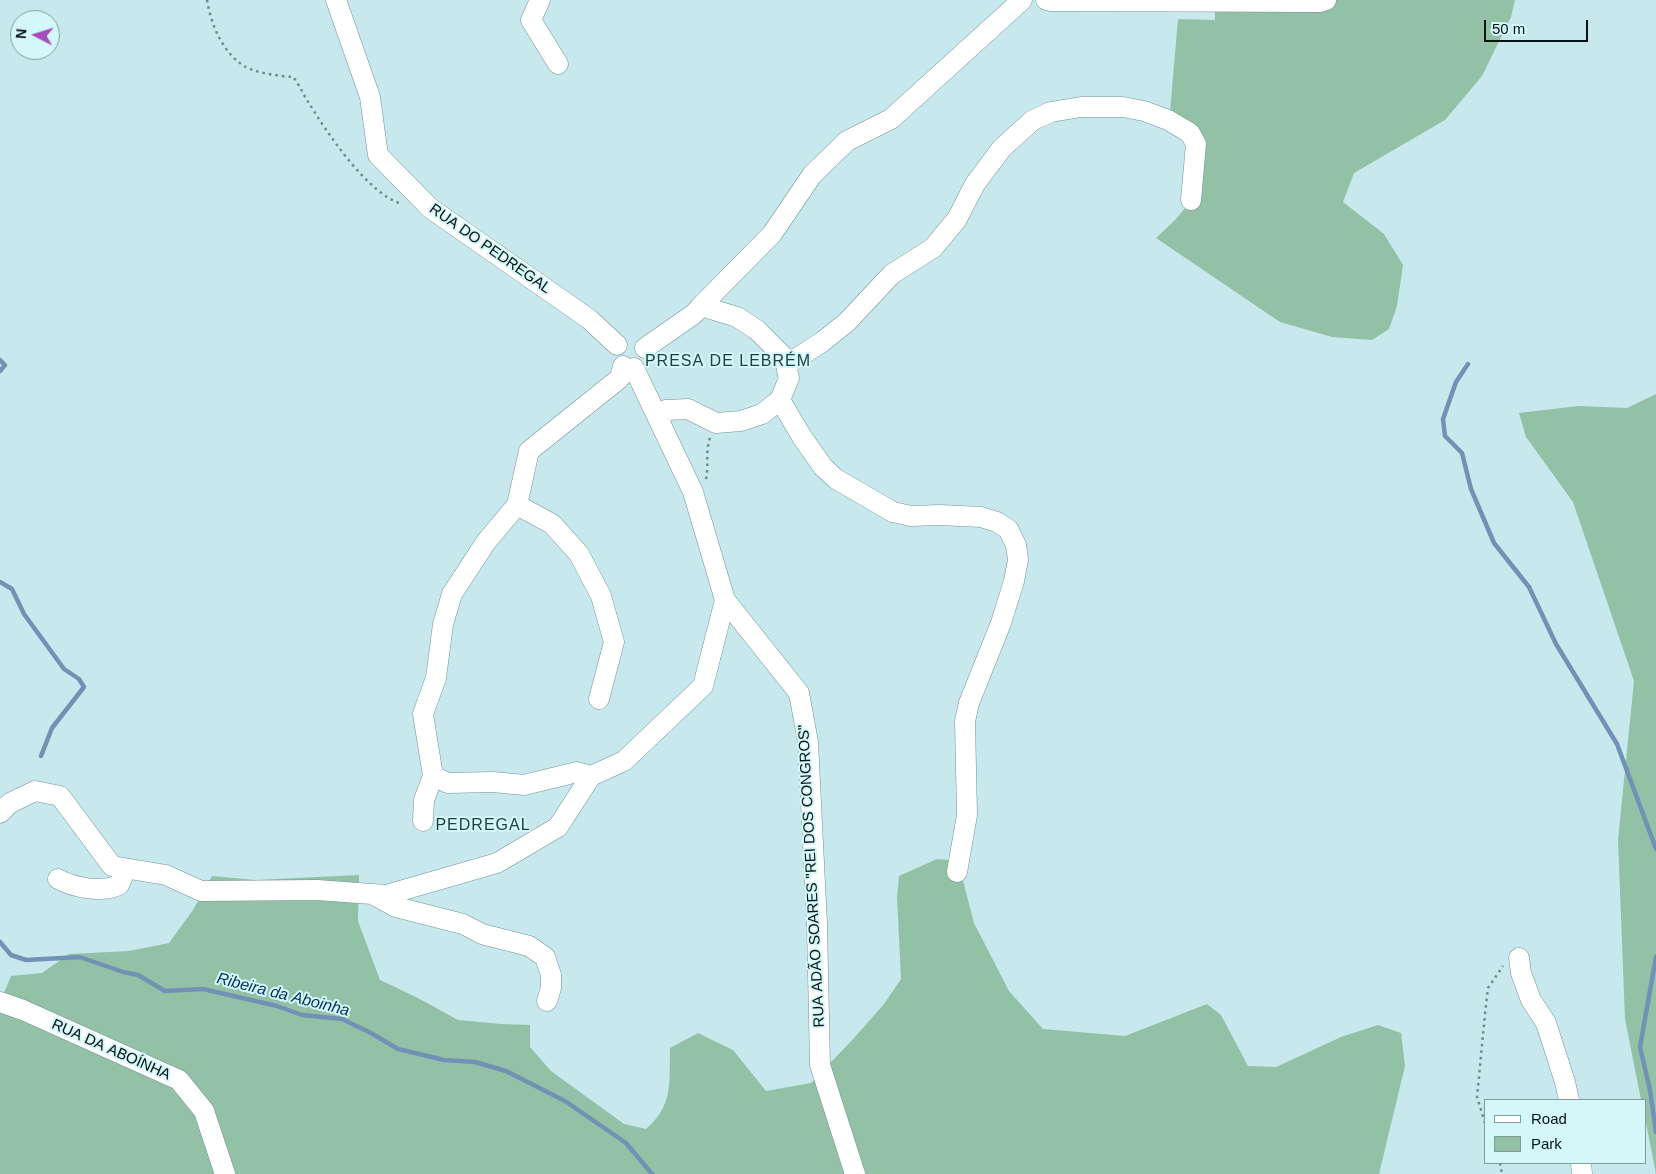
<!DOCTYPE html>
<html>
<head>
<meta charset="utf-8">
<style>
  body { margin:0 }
  #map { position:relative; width:1656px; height:1174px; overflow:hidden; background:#c7e9ed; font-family:Helvetica,sans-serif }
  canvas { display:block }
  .legend { position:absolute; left:1484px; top:1099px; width:162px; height:65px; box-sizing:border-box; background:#d4f7fa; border:1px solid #829b9e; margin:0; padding:6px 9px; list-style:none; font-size:15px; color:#061214 }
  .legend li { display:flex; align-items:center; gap:10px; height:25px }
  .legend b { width:25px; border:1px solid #829b9e }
  .north { position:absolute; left:10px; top:10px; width:50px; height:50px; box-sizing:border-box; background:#d4f7fa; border:1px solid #829b9e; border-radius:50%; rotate:275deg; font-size:14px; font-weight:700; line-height:20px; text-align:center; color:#061214 }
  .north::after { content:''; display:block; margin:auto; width:18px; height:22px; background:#a54db9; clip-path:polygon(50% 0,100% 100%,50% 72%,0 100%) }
  .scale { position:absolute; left:1484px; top:20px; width:104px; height:22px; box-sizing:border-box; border:2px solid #061214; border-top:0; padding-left:6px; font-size:15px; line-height:18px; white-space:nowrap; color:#061214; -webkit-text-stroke:4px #d4f7fa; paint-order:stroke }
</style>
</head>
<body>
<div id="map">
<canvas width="1656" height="1174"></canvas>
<ul class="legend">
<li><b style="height:6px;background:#fff"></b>Road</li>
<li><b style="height:14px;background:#93c1a5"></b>Park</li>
</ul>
<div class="north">N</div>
<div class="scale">50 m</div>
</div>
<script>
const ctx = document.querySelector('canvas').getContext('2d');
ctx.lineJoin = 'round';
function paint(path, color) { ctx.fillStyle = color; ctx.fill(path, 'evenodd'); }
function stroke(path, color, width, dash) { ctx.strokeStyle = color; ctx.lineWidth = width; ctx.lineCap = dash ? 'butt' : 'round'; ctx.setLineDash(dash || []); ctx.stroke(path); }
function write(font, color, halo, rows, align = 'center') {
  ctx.font = font + ' Helvetica,sans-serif'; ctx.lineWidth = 4; ctx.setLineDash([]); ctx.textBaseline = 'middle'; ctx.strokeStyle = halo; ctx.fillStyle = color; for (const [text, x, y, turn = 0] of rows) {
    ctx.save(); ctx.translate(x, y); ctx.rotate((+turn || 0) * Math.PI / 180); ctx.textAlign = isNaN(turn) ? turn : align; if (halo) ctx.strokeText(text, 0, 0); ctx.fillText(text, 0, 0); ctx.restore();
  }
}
const green = new Path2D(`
  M1215,0H1515L1511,17L1482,76L1445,120L1354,173L1343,202L1384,234L1403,265L1397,306L1389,329L1372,340L1332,337L1280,322L1156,238L1175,220L1196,195L1201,137L1169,123L1178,19L1215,20Z
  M1656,394V1174L1645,1118V1100H1641L1625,1019L1618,840L1634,681L1573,502L1526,437L1519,413L1579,406L1627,408Z
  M937,859L958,861L974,923L1009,991L1043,1029L1125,1036L1207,1004L1221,1015L1248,1066L1276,1067L1341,1037L1378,1025L1401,1033L1405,1066L1379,1174H0V1002L11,976L42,973L69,954L129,951L169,943L193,910L212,876L255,880L359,875L358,921L380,980L418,998L458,1020L501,1024L530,1025V1047L551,1071L624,1124L646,1129C674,1105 669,1081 670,1048L698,1033L733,1050L766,1091L811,1083L855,1037L884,1004L901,979L897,897L899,876Z`);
const stream = new Path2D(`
  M0,360L5,365L0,371
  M1468,364L1456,382L1443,419L1445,436L1462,453L1471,489L1494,543L1529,587L1556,644L1617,744L1656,849
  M0,582L12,589L24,614L64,669L79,679L84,687L52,728L41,756
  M0,942L11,955L26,960L80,957L123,972L138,975L165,991L203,989L277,1006L302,1015L342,1019L371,1033L398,1049L444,1060L475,1062L506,1071L565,1101L626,1143L652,1174
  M1656,957L1640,1047L1650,1090L1656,1132`);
const path = new Path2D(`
  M207,0C211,24 222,52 244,66C256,73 279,76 293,77C299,84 302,92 307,100C326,131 367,194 402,204
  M706,479C709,466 705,452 710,438
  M1485,1123L1477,1097L1485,1014L1488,988L1503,966
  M1500,1163L1502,1174`);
const minor = new Path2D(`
  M336,0L370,97L378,155L430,208L589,319L617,345
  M540,0L531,20L558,64
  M1046,0L1051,1L1320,2L1326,0
  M645,348L694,314L701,306L772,234L812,175L847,141L891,119L1022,0
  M786,365L822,342L847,322L892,274L933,248L957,219L975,184L1002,148L1033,120L1051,112L1081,107H1123L1144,111L1168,120L1190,133L1196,144L1191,200
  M780,400L802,437L823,467L836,479L893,512L911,516L940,515L981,517L997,522L1008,529L1016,545L1018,560L1014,581L1001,623L969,703L965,721L967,815L957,872
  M659,420L666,410L688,409L716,423L741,421L762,414L780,400L789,378L784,357L757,330L737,317L701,306
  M517,505L552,524L579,554L601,596L614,642L599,699
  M725,600L799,693L808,742L817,924L820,1065L855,1174
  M591,776L577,772L524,785L493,782L448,783L433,776L423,714L436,678L443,624L452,594L486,542L517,505L529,451L620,378L623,366
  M0,813L10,803L35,791L60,796L112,866L166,875L201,891L317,890L386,895L497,863L558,827L591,776L624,761L703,686L725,600L693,492L634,368
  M423,821L424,800L433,776
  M58,879C75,888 101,893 119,885L126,869
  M372,894L396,907L463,924L482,934L529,946L545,957L551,975V988L547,1001
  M1519,958L1521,973L1531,1000L1546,1023L1565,1082L1569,1100
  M0,1002L23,1010L179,1080L204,1111L225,1174
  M1581,1163L1582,1174`);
const streetNames = [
  ["RUA DO PEDREGAL",490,249,35],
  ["RUA ADÃO SOARES \"REI DOS CONGROS\"",812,876,-93],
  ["RUA DA ABOÍNHA",111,1050,24]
];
const neighbourhoodNames = [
  ["PRESA DE LEBRÉM",728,362],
  ["PEDREGAL",483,826]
];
const waterNames = [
  ["Ribeira da Aboinha",283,995,14]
];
paint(green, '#93c1a5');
stroke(stream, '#7292b5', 4.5);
stroke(minor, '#729296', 21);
stroke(path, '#71898c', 2.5, [2.5, 4]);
stroke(minor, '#fff', 20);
write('15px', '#061214', '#d4f7fa', streetNames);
ctx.letterSpacing = '1px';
write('16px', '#214043', '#d4f7fa', neighbourhoodNames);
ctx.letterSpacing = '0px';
write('italic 16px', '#00325e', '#d4f7fa', waterNames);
</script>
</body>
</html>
